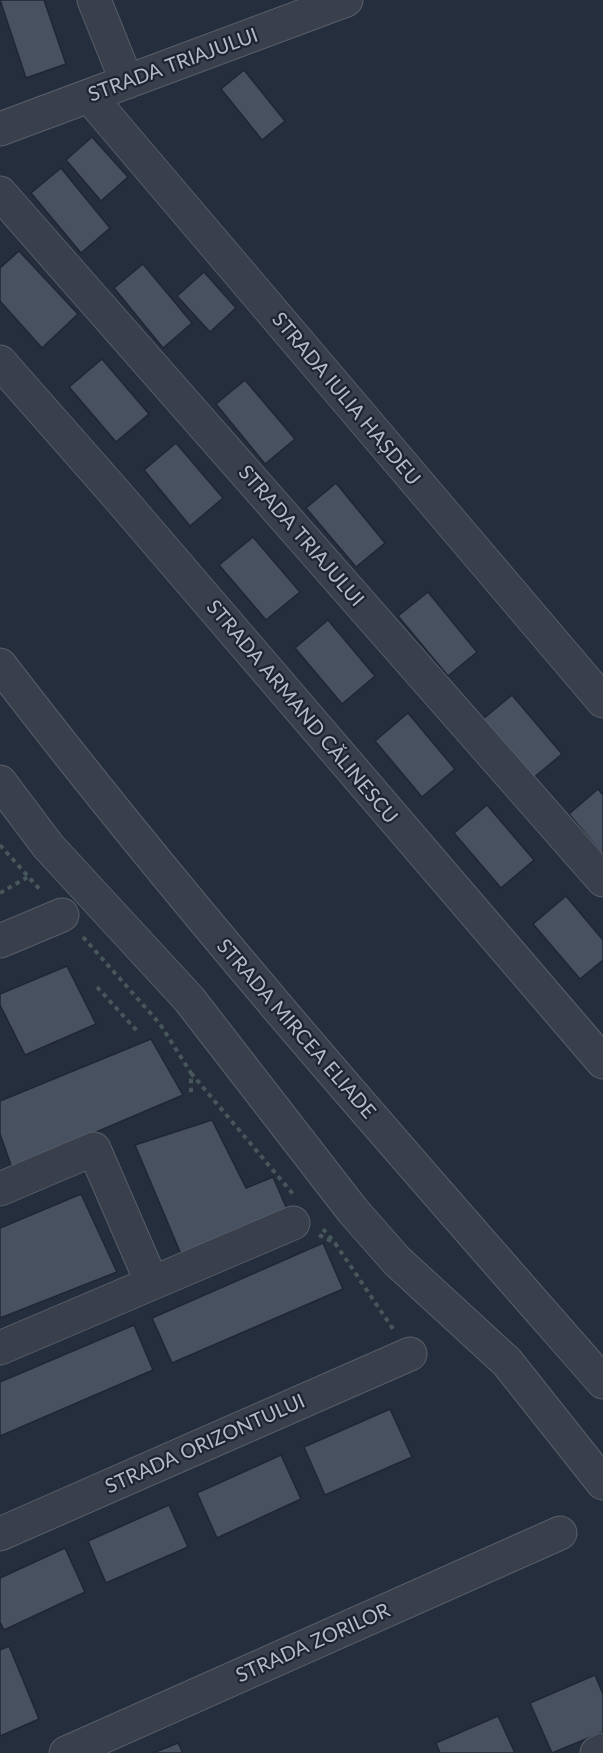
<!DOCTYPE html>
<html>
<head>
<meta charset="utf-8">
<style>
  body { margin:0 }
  canvas { display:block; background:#252e3c }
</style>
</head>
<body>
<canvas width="603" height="1753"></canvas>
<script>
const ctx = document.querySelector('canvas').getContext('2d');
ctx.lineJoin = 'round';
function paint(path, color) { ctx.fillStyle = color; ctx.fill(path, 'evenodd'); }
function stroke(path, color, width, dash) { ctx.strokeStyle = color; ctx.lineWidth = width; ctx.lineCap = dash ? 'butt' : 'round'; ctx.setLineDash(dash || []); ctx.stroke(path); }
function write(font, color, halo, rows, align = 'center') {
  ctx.font = font + ' Lato,sans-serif'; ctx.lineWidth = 4.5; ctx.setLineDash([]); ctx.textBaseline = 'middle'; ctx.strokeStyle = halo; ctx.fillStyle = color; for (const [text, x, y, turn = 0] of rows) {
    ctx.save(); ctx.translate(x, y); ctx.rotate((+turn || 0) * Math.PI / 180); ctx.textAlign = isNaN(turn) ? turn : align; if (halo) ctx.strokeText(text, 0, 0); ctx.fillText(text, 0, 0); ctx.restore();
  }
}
const building = new Path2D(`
  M0,0H44L66,64L26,78Z
  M244,70L285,121L262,140L221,89Z
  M92,137L128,177L101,201L66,160Z
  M61,168L110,228L81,253L31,193Z
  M19,251L78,314L42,348L0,301V268Z
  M143,264L192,323L163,348L114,288Z
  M204,272L236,308L210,332L177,296Z
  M102,359L149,414L116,442L69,387Z
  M245,380L295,439L265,464L216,404Z
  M176,443L223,498L190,526L144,470Z
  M336,483L385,543L356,567L306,508Z
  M253,537L300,592L266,620L219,565Z
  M428,592L477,652L448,676L398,616Z
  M328,620L375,676L342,704L295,648Z
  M512,695L562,754L532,779L483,719Z
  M408,713L455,769L422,797L375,741Z
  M598,789L603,795V855L569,814Z
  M487,805L534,860L501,888L454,833Z
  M566,896L603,940V960L580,979L533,924Z
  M67,966L96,1024L25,1055L0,1005V994Z
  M151,1039L183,1095L12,1168L0,1134V1101Z
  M212,1120L246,1188L273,1177L293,1223L183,1259L135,1145Z
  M81,1194L117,1272L0,1318V1228Z
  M323,1243L343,1289L172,1363L152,1318Z
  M134,1325L153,1370L0,1436V1382Z
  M390,1409L412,1457L325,1495L304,1447Z
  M281,1455L301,1499L217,1538L197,1493Z
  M169,1505L188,1547L106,1583L88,1541Z
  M65,1548L85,1592L4,1630L0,1622V1578Z
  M9,1646L39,1719L0,1736V1650Z
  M595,1675L603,1694V1732L552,1753L530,1703Z
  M498,1716L515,1753H440L436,1743Z
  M178,1743L183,1753H153Z`);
const path = new Path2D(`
  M0,845L42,892
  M0,893L28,877
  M83,937L160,1024L191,1073V1095
  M97,987L139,1033
  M191,1073L293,1194
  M323,1229L335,1243
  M319,1235L335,1243L393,1329`);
const street = new Path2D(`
  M94,0L127,82
  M89,96L603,701
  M0,129L346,0
  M0,193L603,880
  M0,362L117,495L603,1062
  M0,665C190,913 397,1147 603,1382
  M0,782L48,846L189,999L353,1211L397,1261L507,1362L603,1483
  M0,941L62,915
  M0,1189L94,1149L152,1283
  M0,1348L293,1223
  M0,1534L410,1354
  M66,1753L560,1533
  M597,1753L603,1750`);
const streetNames = [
  ["STRADA TRIAJULUI",173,65,-20],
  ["STRADA IULIA HAȘDEU",346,399,50],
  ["STRADA TRIAJULUI",301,536,49],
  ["STRADA ARMAND CĂLINESCU",302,712,50],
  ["STRADA MIRCEA ELIADE",296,1029,49],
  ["STRADA ORIZONTULUI",205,1444,-24],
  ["STRADA ZORILOR",313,1643,-24]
];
paint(building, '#475160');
stroke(building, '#202733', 1.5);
stroke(street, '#575e6a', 35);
stroke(path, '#45575a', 4, [4.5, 4.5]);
stroke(street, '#39404c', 33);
write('20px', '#b5bcc7', '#1e2531', streetNames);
</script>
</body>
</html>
